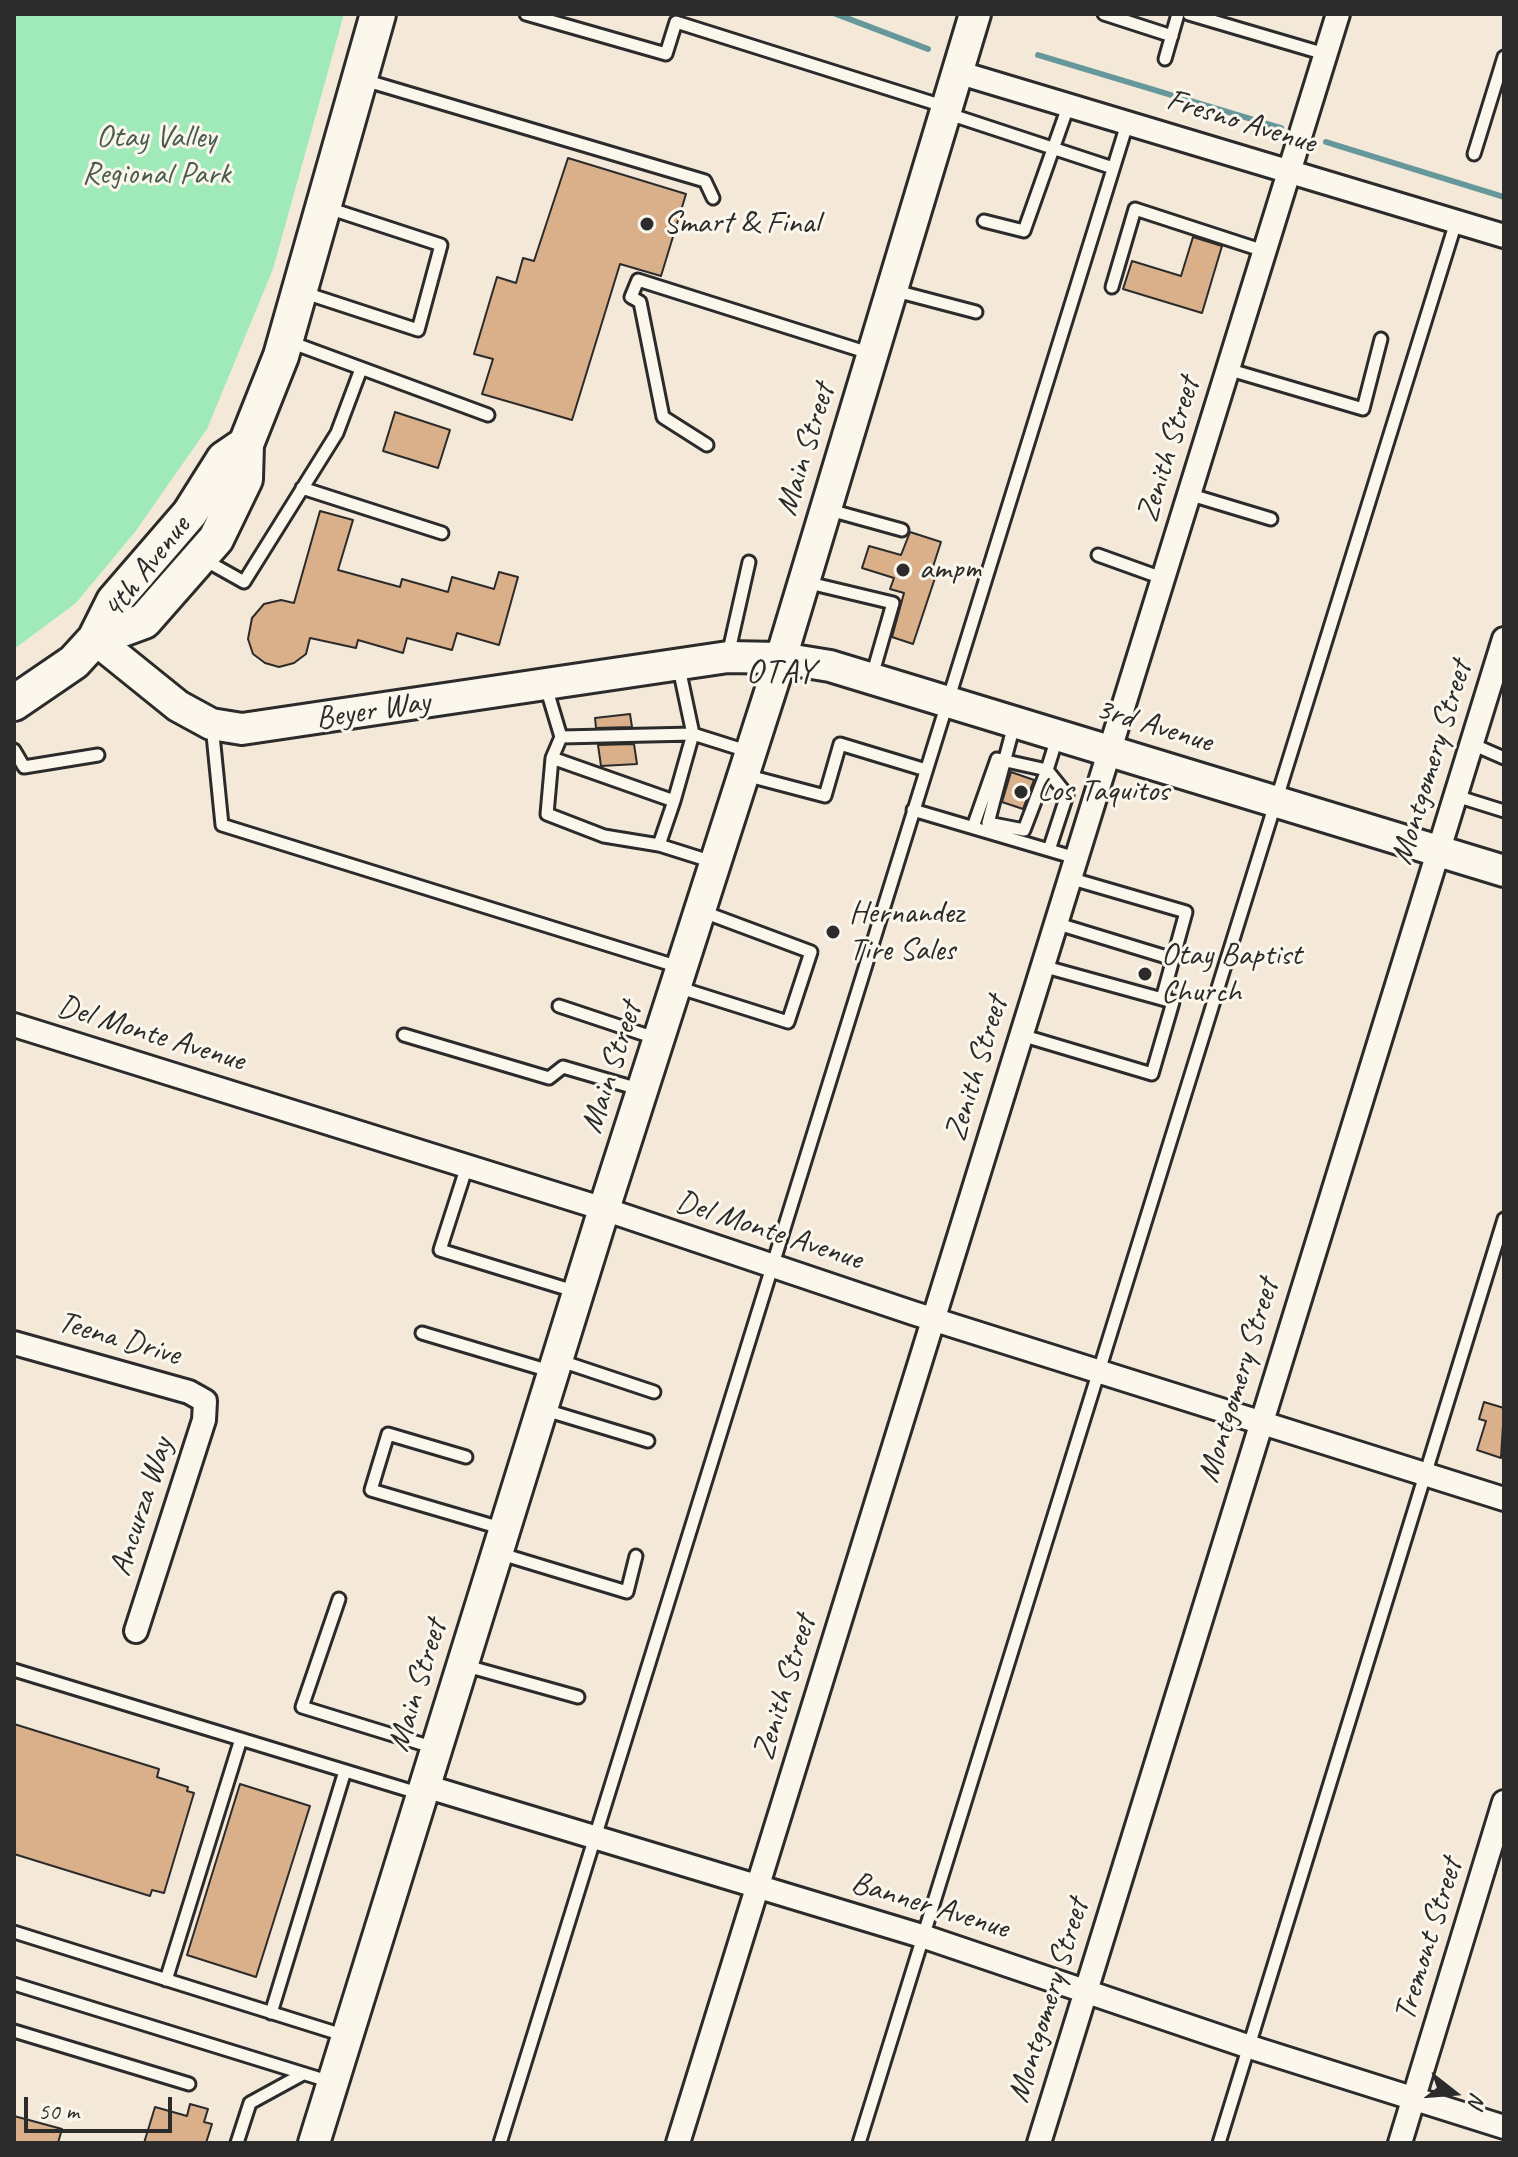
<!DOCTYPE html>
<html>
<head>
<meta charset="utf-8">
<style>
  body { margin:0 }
  #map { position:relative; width:1518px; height:2157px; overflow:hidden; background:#f4e9d9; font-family:Caveat,sans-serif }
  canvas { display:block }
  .frame { position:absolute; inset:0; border:16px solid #2b2b2b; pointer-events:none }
  .north { position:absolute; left:1414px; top:2053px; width:80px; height:80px; -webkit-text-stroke:6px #fbf7ec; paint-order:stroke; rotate:107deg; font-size:22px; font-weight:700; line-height:32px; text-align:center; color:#2b2b2b }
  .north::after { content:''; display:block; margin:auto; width:28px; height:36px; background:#2b2b2b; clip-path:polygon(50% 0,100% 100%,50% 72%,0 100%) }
  .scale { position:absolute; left:24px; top:2097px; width:148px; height:36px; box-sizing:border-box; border:4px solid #2b2b2b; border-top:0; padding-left:10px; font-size:24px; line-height:28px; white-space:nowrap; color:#2b2b2b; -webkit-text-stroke:6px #fbf7ec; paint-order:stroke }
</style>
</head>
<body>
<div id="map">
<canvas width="1518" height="2157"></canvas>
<div class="frame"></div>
<div class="north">N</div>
<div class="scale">50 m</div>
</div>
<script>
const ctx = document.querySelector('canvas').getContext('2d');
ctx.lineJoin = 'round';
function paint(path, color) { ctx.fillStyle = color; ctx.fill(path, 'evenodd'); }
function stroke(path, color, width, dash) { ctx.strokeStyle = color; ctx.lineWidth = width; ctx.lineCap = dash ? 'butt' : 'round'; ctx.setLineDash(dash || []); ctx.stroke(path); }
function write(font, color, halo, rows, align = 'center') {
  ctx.font = font + ' Caveat,sans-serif'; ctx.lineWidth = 6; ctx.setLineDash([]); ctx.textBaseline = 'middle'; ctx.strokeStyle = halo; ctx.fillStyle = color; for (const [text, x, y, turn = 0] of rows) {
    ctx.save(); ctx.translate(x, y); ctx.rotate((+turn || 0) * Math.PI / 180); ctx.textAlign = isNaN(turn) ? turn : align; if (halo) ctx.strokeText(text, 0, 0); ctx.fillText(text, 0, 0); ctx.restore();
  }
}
const green = new Path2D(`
  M14,14H344L273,269L207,429L135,532L76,603L14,649Z`);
const stream = new Path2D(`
  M836,14L928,49
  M1038,55L1281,128
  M1326,142L1504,197`);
const building = new Path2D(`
  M568,158L686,194L661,276L620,264L572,420L482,394L493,359L474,354L497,277L516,283L523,258L534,261Z
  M1193,237L1222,246L1202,313L1123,289L1132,261L1181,276Z
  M395,412L450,430L438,468L383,451Z
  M320,511L353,520L338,570L400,587L402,579L448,592L452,577L494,589L499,572L518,577L499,645L457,633L452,650L407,638L403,653L358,640L356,648L310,638L306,654L294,663L279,667L265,663L253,654L248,639L252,618L264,604L281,600L294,603Z
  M910,532L941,542L930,576L935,578L913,644L892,637L904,593L890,589L894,578L862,568L869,546L901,555Z
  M630,714L632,727L596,728L595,718Z
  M634,744L637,764L601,766L598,745Z
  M1011,772L1034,780L1023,809L1002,802Z
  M1484,1402L1504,1408L1501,1458L1477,1450L1486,1421L1479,1419Z
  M14,1724L159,1769L157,1777L188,1787L187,1791L194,1793L164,1893L152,1890L150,1896L14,1854Z
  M240,1784L310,1806L256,1977L187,1955Z
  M190,2104L208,2109L204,2122L212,2124L206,2143H144L155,2107L187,2116Z
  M14,2116L62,2129L58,2143H14Z`);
const lane = new Path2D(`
  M526,14L666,54L676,22L946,107
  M1104,14L1172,36
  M1189,14L1325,54
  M1165,59L1178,14
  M364,80L705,181L713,198
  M946,113L1113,168
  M1474,154L1504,57
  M984,221L1024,231L1069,104
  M1112,287L1135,209L1264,251
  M892,290L976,312
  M302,292L418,330L441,245L325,207
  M290,342L488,415
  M1227,369L1363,409L1381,339
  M707,445L663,417L640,302L631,297L638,280L872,354
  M302,488L442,533
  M1188,494L1271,519
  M826,509L902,530
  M1098,555L1162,578
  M203,559L244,582L337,433L361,369
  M805,582L893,603L872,676
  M728,655L749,562
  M546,687L561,737L552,758L674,801L659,845L713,862
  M212,725L222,825L679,967
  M561,737L693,734L750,752
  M1472,744L1504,758
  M14,750L24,767L98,755
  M552,758L547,814L604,836L659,845
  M745,775L825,796L840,744L926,770
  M1456,796L1504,811
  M674,801L693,734L679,668
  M913,810L1076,858
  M973,827L997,759L1047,770L1024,830L988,823L1014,725
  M1049,850L1067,795L1047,770L1057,738
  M1055,923L1173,959L1186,912L1069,878
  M677,987L788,1022L811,952L701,911
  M1162,999L1173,959
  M559,1006L658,1039
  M404,1035L549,1078L563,1067L642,1090
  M1021,1035L1152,1074L1173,1002L1042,966
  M467,1166L440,1250L577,1292
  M422,1333L553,1372
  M558,1360L654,1392
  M542,1409L648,1441
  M466,1457L388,1434L371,1490L504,1529
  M498,1553L627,1592L636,1556
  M339,1599L302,1707L435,1748
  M463,1665L578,1697
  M14,1670L421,1794
  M14,1932L346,2036
  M166,1980L241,1739
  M14,1984L331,2082
  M271,2013L345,1771
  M14,2031L189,2084
  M237,2143L250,2103L303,2074
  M500,2143L1128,121
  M859,2143L1456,222
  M1219,2143L1504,1219`);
const street = new Path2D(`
  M957,72L1504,236
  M14,1025L604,1209L913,1313L1504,1499
  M14,1343L189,1392L205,1401L204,1420L136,1631
  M425,1786L925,1937L1250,2047L1504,2127
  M678,2143L1338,14
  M1039,2143L1504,639
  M1400,2143L1504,1802`);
const secondary = new Path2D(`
  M95,639L178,706L211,724L242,729L728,657L781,658L830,666L1504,871
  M314,2143L604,1209L781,658L975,14`);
const primary = new Path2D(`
  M95,639L144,621L216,539L245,479L246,444L281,356L378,14
  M14,703L74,662L95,639L114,601L190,513L224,459L246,444`);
const markers = [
  [647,224,8,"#2b2b2b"],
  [903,570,8,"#2b2b2b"],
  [1021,792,8,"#2b2b2b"],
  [833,932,8,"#2b2b2b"],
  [1145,974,8,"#2b2b2b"]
];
const streetNames = [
  ["Fresno Avenue",1241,122,17],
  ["Main Street",806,450,-73],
  ["Zenith Street",1169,450,-73],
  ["4th Avenue",147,568,-52],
  ["Beyer Way",373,711,-9],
  ["3rd Avenue",1154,726,17],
  ["Montgomery Street",1432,763,-73],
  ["Del Monte Avenue",151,1034,17],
  ["Main Street",612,1068,-72],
  ["Zenith Street",977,1069,-73],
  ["Del Monte Avenue",769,1231,18],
  ["Teena Drive",119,1339,16],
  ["Montgomery Street",1239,1381,-73],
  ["Ancurza Way",142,1507,-72],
  ["Main Street",418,1686,-73],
  ["Zenith Street",785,1688,-73],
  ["Banner Avenue",930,1906,17],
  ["Tremont Street",1429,1940,-73],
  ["Montgomery Street",1049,2001,-73]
];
const parkNames = [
  ["Otay Valley",156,138],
  ["Regional Park",156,175]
];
const poiNames = [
  ["Smart & Final",663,224],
  ["ampm",919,570],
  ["Los Taquitos",1037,792],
  ["Hernandez",849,914],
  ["Tire Sales",849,951],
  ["Otay Baptist",1161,956],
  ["Church",1161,993]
];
const neighbourhoodNames = [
  ["OTAY",781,673]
];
paint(green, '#a0eab9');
stroke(stream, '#66989b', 6);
paint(building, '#dab08b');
stroke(building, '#2b2b2b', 2);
stroke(lane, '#2b2b2b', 17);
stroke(street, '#2b2b2b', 28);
stroke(secondary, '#2b2b2b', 36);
stroke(primary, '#2b2b2b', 40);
stroke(lane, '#fbf7ec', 11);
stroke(street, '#fbf7ec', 22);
stroke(secondary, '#fbf7ec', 30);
stroke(primary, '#fbf7ec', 34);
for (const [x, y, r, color] of markers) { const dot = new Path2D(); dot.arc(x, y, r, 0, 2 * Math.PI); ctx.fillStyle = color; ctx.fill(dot); stroke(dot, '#fbf7ec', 3); }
write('32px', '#2b2b2b', '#fbf7ec', streetNames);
write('32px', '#485b4e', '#fbf7ec', parkNames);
write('32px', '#2b2b2b', '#fbf7ec', poiNames, 'left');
ctx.letterSpacing = '2px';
write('34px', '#2b2b2b', '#fbf7ec', neighbourhoodNames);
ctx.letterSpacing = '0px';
</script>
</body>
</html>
